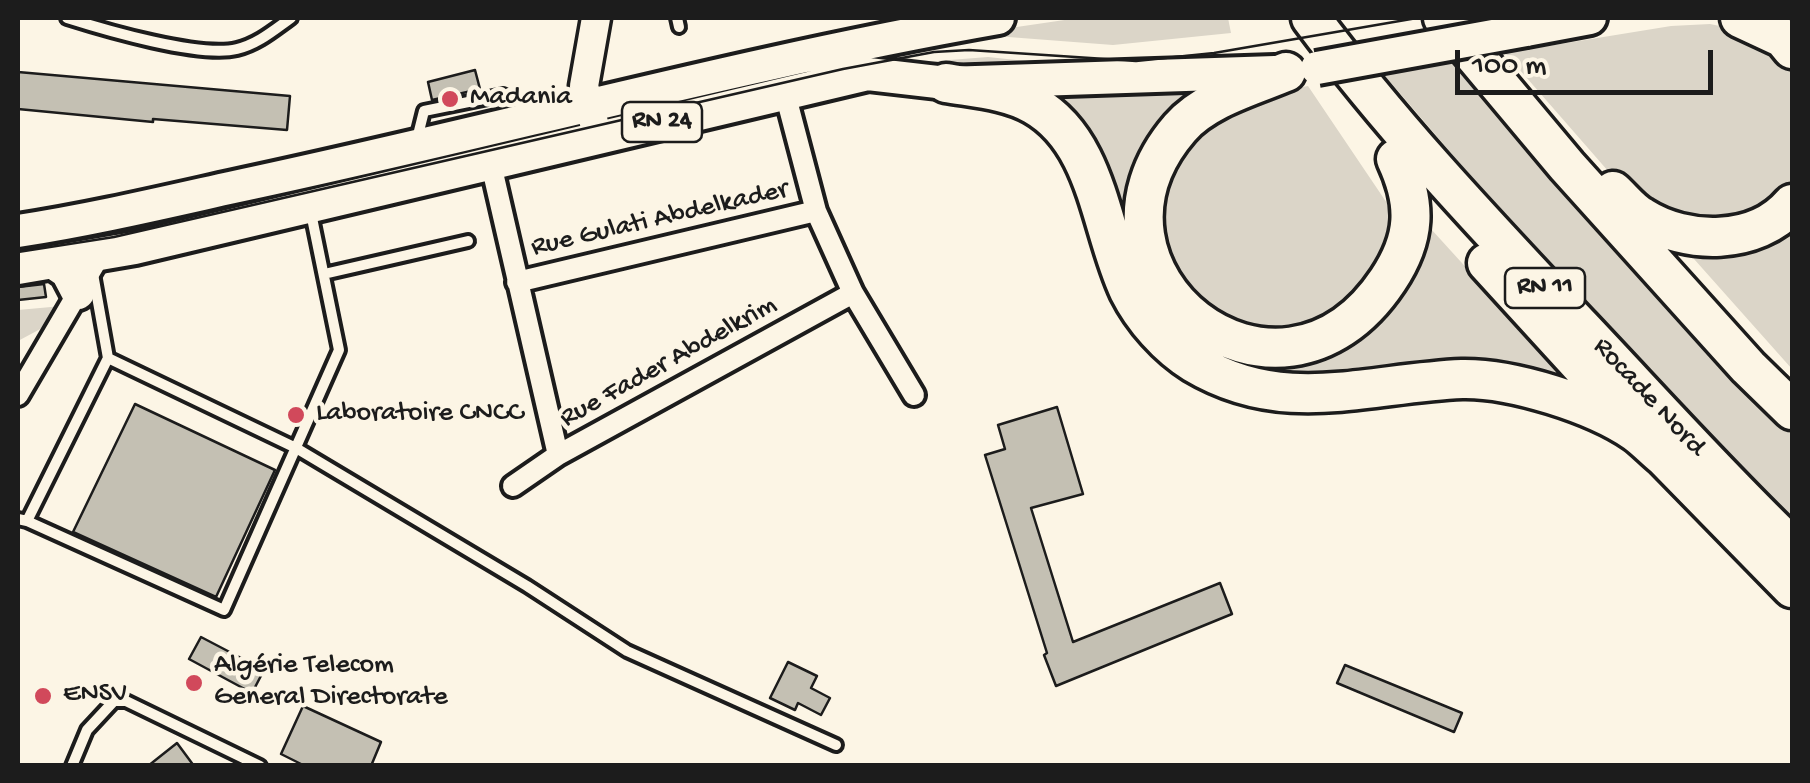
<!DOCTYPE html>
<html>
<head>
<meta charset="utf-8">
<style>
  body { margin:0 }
  #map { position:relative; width:1810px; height:783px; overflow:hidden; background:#fcf5e5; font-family:"Gochi Hand",sans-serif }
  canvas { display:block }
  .frame { position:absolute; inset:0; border:20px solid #1c1c1c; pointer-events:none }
  .scale { position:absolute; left:1455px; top:50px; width:258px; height:45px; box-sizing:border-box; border:5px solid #1c1c1c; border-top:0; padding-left:12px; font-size:30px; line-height:35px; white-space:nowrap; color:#1c1c1c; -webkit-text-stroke:8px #fcf5e5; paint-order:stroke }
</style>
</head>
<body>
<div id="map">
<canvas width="1810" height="783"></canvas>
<div class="frame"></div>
<div class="scale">100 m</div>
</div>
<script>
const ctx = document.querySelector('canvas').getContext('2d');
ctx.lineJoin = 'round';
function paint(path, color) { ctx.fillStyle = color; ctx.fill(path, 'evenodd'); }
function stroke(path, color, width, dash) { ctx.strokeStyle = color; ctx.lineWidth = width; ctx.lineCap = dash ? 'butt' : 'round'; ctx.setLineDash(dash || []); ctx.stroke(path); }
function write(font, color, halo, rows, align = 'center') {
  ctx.font = font + ' "Gochi Hand",sans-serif'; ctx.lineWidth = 9; ctx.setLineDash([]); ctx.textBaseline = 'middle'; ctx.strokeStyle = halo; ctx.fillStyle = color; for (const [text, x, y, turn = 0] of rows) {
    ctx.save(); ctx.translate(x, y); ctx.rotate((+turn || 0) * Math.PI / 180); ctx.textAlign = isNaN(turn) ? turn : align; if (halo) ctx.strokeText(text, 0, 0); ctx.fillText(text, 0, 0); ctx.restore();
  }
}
const green = new Path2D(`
  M1078,18H1228L1231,33L1113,45L969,34Z
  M1710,24L1749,32L1792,64V189L1779,203L1708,226L1636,203L1505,53L1671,26Z
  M1457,56L1792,425V518L1712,442L1583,307L1380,70Z
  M988,57L1054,64L879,70L924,62Z
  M1236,84L1164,135L1160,299L1295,359L1421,218L1583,396L1300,386L1181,344L1099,176L1015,87Z
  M1308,86L1397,218L1387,264L1308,333L1210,323L1150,228L1181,144L1256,95Z
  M1792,221V369L1686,250Z
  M62,306L44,327L18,341V310Z`);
const building = new Path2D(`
  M475,70L480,89L432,100L428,82Z
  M18,72L290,96L287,130L153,119V122L18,109Z
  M44,284L46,297L18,300V287Z
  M135,404L275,470L216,597L73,532Z
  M1057,407L1083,494L1031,508L1073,642L1220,583L1232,614L1056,686L1044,655L1047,653L985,455L1005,449L998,425Z
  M201,637L264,670L252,693L189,659Z
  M788,662L817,676L811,688L830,698L821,715L798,703L795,710L770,698Z
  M1345,665L1462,713L1454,732L1337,683Z
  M303,706L381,742L371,766H305L281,754Z
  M177,743L194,766H148Z`);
const lane = new Path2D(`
  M67,18C105,30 200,58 237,49C258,44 274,30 291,18
  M677,18L679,27
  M417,139L424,111L503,95L533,110
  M93,274L108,358
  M324,274L468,241
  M18,519L27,521L108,358L296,448L527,586L627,651L836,745
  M27,521L224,610L339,350L311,213
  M72,766L87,730L114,701H126L260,766`);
const street = new Path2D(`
  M785,93L816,211L853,293L914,395
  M491,164L558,455
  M517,282L816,211
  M18,395L100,255
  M513,486L558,455L853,293`);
const secondary = new Path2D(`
  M594,123L584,86L596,18`);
const primary = new Path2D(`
  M1526,30L1590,18
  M18,231C90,220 162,203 234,187C489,133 741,63 998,18
  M54,263L67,272L78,293
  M18,268L135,248L868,74L946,83L1275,72`);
const highway = new Path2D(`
  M1311,18C1392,127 1488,228 1581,327C1651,401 1719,477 1792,547
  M1443,18L1567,166L1748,367L1792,410
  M1740,18L1783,38L1792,49
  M1286,72C1252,86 1205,99 1180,128C1057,270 1277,447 1388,280C1416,238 1417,204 1396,159
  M946,83C975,88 1008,90 1034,105C1099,142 1100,230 1129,291C1143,319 1168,347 1194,363C1284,417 1367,383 1462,379C1512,378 1594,404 1635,432C1645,439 1654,449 1664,457
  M1613,191C1622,199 1631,211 1642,217C1686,245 1756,246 1792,204
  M1487,263L1664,457L1792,588`);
const tram = new Path2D(`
  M18,252L114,237L843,69L934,52L969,50L1136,61L1214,53L1417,18`);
const primaryBridge = new Path2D(`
  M1317,68L1526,30`);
const markers = [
  [450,99,10,"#d1495b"],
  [296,415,10,"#d1495b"],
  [194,683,10,"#d1495b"],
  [43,696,10,"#d1495b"]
];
const shields = [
  [662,122,80],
  [1545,288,80]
];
const shieldNames = [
  ["RN 24",662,122],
  ["RN 11",1545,288]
];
const poiNames = [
  ["Madania",470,99],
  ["Laboratoire CNCC",316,415],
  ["Algérie Telecom",214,667],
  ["General Directorate",214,699],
  ["ENSV",63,696]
];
const streetNames = [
  ["Rue Gulati Abdelkader",660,220,-13],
  ["Rue Fader Abdelkrim",669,363,-29],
  ["Rocade Nord",1648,398,47]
];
paint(green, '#dbd5c8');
paint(building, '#c4c0b3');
stroke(building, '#1c1c1c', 2.5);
stroke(lane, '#1c1c1c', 18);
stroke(street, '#1c1c1c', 28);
stroke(secondary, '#1c1c1c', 35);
stroke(primary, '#1c1c1c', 40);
stroke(highway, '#1c1c1c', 45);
stroke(lane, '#fcf5e5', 10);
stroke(street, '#fcf5e5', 20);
stroke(secondary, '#fcf5e5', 28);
stroke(primary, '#fcf5e5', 32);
stroke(highway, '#fcf5e5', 38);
stroke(tram, '#1c1c1c', 2.5);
stroke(primaryBridge, '#1c1c1c', 40, []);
stroke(primaryBridge, '#fcf5e5', 32);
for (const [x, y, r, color] of markers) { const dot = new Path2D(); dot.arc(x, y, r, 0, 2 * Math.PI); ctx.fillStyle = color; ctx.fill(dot); stroke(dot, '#fcf5e5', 4); }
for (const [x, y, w] of shields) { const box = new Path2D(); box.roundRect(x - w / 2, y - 20, w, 40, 8); ctx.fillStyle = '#fcf5e5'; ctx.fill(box); stroke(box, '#1c1c1c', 2.5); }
write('bold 25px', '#1c1c1c', null, shieldNames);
write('28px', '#1c1c1c', '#fcf5e5', poiNames, 'left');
write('28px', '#1c1c1c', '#fcf5e5', streetNames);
</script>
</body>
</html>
